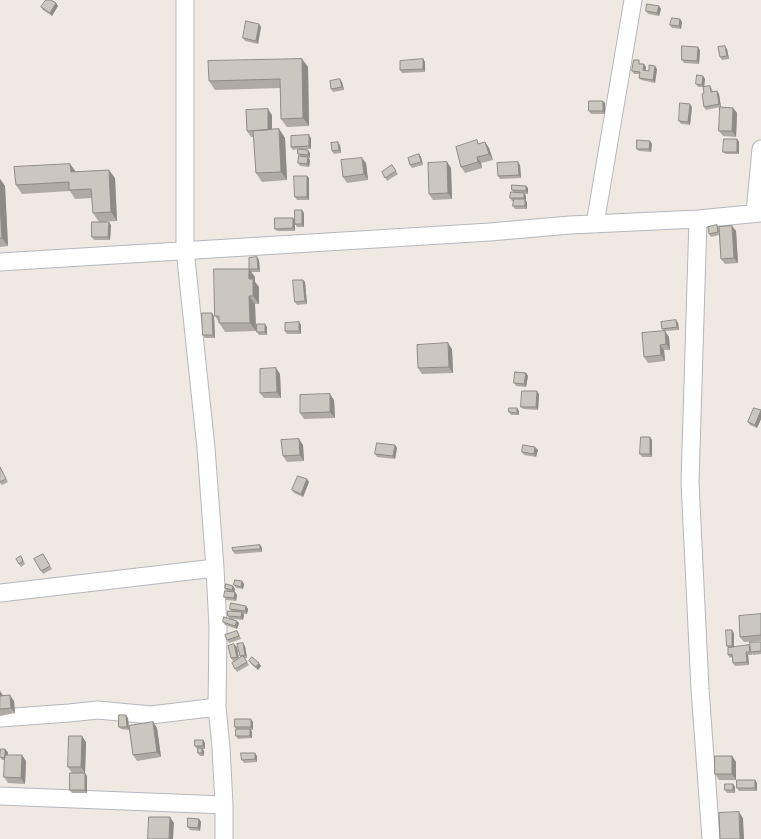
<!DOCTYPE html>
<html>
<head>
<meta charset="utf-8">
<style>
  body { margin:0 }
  canvas { display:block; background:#efe9e1 }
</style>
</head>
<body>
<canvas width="761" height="839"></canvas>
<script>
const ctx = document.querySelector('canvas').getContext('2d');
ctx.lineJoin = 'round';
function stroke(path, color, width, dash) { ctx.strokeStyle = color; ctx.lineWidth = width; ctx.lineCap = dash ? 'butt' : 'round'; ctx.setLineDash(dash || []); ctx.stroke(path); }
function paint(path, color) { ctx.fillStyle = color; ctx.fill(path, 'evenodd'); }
const minor = new Path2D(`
  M185,0V250L206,448L215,568L218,628L217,707L221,747L224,805V839
  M755,213L761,149
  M698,219L690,482L700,689L711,839
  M595,224L633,0
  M0,262L490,232L570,225L698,219L761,213
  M0,593L215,568
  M0,718L69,713L98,710L151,715L217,707
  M0,796L224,805`);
const wall = new Path2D(`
  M56,3L58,6L52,16L43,10L41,7Z
  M659,6L661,9L659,16L648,14L646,11Z
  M680,19L682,22L681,29L672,28L670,25Z
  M259,24L261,27L258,44L245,41L243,38Z
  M727,49L729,59L722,60L720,57Z
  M700,50L699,64L684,63L682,60Z
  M302,59L308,67L309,126L287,127L281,119L280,88L215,90L209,81Z
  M423,59L425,62V72L402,73L400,70Z
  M641,63V64L646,67L645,71H649L657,69L655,83L641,80L639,78V74H634L632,71Z
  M703,76L705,79L704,87L710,86L712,89L713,92L717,91L719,94L721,107L733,108L737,113L736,137L723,136L719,131L720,107L706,110L704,107V93L703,87H698L696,84Z
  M342,82L344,90L333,92L331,89Z
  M605,103V114H591L589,111Z
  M692,107L690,125L681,124L679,121Z
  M272,115V130L279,129L285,138L287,180L262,182L256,173L254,137H251L247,131Z
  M311,138V149H298L310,153V158H308L310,160L309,167L300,166L298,163L299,156L298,154V149L293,150L291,147Z
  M737,139L739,142V154H726L723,152Z
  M650,141L652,144L651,152L639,151L637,149Z
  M485,142L489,148L493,160L481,163L482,168L465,173L461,167L479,144Z
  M340,145L341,153L334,154L332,151Z
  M419,154L421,157L423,165L412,168L410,165Z
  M447,162L451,168L452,199L433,200L429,194Z
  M518,162L520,165L521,178L500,179L498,176Z
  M366,163L368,180L347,183L343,177Z
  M70,164L76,172L115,178L117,221L100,222L111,225L110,240H94L92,237L99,222L93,213L92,198L75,199L70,191L22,194L16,185Z
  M392,165L398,174L387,181L382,172Z
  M307,176L309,178V200H297L295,197Z
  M0,179L5,186L8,246L0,247Z
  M528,188V194H525L526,196V201L527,202V209H515L513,206L514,201H512L510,198L513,192L512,190Z
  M304,213V227H297L295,224V231H277L275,229L295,221Z
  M717,225L719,227L732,226L736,231L738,263L725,264L721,259L719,235L711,237L709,234Z
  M257,257L259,260L260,272H251L255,277V282L259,287V304H255L256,331L225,332L215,316Z
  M303,280L305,282L307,304L297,305L295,302Z
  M214,316L215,338H205L203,335Z
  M676,320L678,323L679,330L665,331L669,337L670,350H664L665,361L648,363L644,357L663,331L662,329Z
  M299,322L301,325V334H287L285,331Z
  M265,324L267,327V335H259L257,332Z
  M452,349L453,373L422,374L418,368Z
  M526,373L528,376L526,387L516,386L514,383Z
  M280,374L281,398H264L260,393Z
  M539,394L538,410L523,409L521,407Z
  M334,400L335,418L304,419L300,413Z
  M517,408L519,411V415H511L509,412Z
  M761,410V419L757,428L750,425L748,422Z
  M299,439L303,445L304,461L287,462L283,456Z
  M652,440V457H642L640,454Z
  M395,445L397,448L395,459L377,457L375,454Z
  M535,447L538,450L536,457L524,455L522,452Z
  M0,467L8,482L2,485L0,483Z
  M307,479L309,482L303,497L294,493L292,490Z
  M260,545L262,548V552L235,554L233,551Z
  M43,554L52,569L43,574L34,559Z
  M21,556L25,564L21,567L19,564Z
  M242,581L244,584L243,589L236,588L234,585Z
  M233,586L235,589L234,592L237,595L236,601L226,600L224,597L227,591L225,588Z
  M246,606L248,609L247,614H243L244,615L243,620L233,619L239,623L237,629L225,625L223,622L229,618L228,616L232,612L230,609Z
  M761,614V641L744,642L740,637Z
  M237,631L239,634L241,639L229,643L227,640Z
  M734,633V647H751L761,642V654L753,655L752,653V655H748L749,665L735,666L733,663L732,657L730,658L728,655V648L727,646Z
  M245,646L247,658H245L249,665L237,672L232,663L237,660L233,661L231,658L237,647L239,659L241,658L240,656Z
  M249,661L261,666L258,670L251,664Z
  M0,691L3,696L14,701L15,713L0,716Z
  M128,718L129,730L121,729L119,727Z
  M153,722L157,728L161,757L137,761L133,755Z
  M253,722V730H251L252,732V738L238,739L236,736V729L235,727Z
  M203,740L205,743V749H203L204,751V756H200L198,753V749H197L195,746Z
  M86,742L85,773H72L68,767Z
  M8,752L7,755L26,761L25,784L8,783L4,777L5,760H2L0,757Z
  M257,756V762L244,763L242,760Z
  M732,756L736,762V780H719L715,774Z
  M87,776V793H72L70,790Z
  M755,780L757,783V791H739L737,788Z
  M733,784L735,787V793H727L725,790Z
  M199,819L201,822L200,831L190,830L188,827Z`);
const shadedWall = new Path2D(`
  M56,3L58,6L52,16L50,13Z
  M659,6L661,9L659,16L657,13Z
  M680,19L682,22L681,29L679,26Z
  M259,24L261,27L258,44L256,41Z
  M725,46L727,49L729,59L727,56Z
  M698,47L700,50L699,64L697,61Z
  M302,59L308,67L309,126L303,118Z
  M423,59L425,62V72L423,69Z
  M644,64L646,67L645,73L643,70Z
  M655,66L657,69L655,83L653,80Z
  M703,76L705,79L704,87L702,85Z
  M340,79L342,82L344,90L342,87Z
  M717,91L719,94L721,107L719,104Z
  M603,101L605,103V114L603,111Z
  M690,104L692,107L690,125L688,122Z
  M733,108L737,113L736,137L732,131Z
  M268,109L272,115V136L268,130Z
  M279,129L285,138L287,180L281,172Z
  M309,135L311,138V149L309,146Z
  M737,139L739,142V154L737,152Z
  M650,141L652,144L651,152L649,149Z
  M338,142L340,145L341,153L339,150Z
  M485,142L489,148L493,160L489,154Z
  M308,150L310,153V158L308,155Z
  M419,154L421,157L423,165L421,162Z
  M308,157L310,160L309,167L307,164Z
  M477,157L481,163L482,168L478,162Z
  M362,158L366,163L368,180L364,174Z
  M447,162L451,168L452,199L448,193Z
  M518,162L520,165L521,178L519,175Z
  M70,164L76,172H71Z
  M109,170L115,178L117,221L111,212Z
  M307,176L309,178V200L307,197Z
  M0,179L5,186L8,246L2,238L0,203Z
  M526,186L528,188V194L526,191Z
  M524,193L526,196V201L527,202V209L525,206V200L524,198Z
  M302,210L304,213V227L302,224Z
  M293,218L295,221V231L293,228Z
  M109,222L111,225L110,240L108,237Z
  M732,226L736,231L738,263L734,258Z
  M257,257L259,260L260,272L258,269Z
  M249,269L255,277V282L259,287V304L253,296L249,279Z
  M303,280L305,282L307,304L305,301Z
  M249,296L255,304L256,331L250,323Z
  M212,313L214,316L215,338L213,335Z
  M676,320L678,323L679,330L677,327Z
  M299,322L301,325V334L299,331Z
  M265,324L267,327V335L265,332Z
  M665,331L669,337L670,350L666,344Z
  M448,343L452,349L453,373L449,367Z
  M660,345L664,350L665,361L661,355Z
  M276,368L280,374L281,398L277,392Z
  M526,373L528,376L526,387L524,384Z
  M537,391L539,394L538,410L536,407Z
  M330,394L334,400L335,418L330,412Z
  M517,408L519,411V415L517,413Z
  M761,411V419L757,428L755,425Z
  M650,437L652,440V457L650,454Z
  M299,439L303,445L304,461L300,455Z
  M395,445L397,448L395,459L393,456Z
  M535,447L538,450L536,457L534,454Z
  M307,479L309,482L303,497L301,494Z
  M260,545L262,548V552L260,549Z
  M242,581L244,584L243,589L241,587Z
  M233,586L235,589L234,593L232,590Z
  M235,592L237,595L236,601L234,598Z
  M246,606L248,609L247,614L245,611Z
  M242,612L244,615L243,620L241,617Z
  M237,621L239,623L237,629L235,626Z
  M732,630L734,633V649L732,646Z
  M243,643L245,646L247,658L245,655Z
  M234,644L237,647L239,660L237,657Z
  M746,652L748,655L749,665L747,662Z
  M259,663L261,666L258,670L256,667Z
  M0,691L4,697L0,696Z
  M10,695L14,701L15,713L11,708Z
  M126,715L128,718L129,730L127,727Z
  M251,719L253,722V730L251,727Z
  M153,722L157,728L161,757L157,752Z
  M250,729L252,732V738L250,736Z
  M82,736L86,742L85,773L81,767Z
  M203,740L205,743V749L203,746Z
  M202,748L204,751V756L202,753Z
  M5,749L8,752L7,760L5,758Z
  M255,753L257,756V762L255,759Z
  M22,755L26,761L25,784L21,778Z
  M732,756L736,762V780L732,774Z
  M85,773L87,776V793L85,790Z
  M755,780L757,783V791L755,788Z
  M733,784L735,787V793L733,790Z
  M739,812L743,818L744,839H740Z
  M170,817L174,823L173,839H169Z
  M199,819L201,822L200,831L198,828Z`);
const building = new Path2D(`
  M46,0H51L56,3L50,13L41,7Z
  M647,4L659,6L657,13L646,11Z
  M672,18L680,19L679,26L670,25Z
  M246,21L259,24L256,41L243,38Z
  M682,46L698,47L697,61L682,60Z
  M725,46L727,56L720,57L718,47Z
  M302,59L303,118L281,119L280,79L209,81L208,61Z
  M423,59V69L400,70V61Z
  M634,60H639V64H644L643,70L649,71V65L655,66L653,80L639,78L640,72L632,71Z
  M697,75L703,76L702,85L696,84Z
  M340,79L342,87L331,89L330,81Z
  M710,86L711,92L717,91L719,104L704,107L702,94L704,93L703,87Z
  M589,101H603V111H589Z
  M680,103L690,104L688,122L679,121Z
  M720,107L733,108L732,131H719Z
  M268,109V130L247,131L246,110Z
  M279,129L281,172L256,173L253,131Z
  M309,135V146L291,147V136Z
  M724,139H737V152H723Z
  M477,140L478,144L485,142L489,154L477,157L478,162L461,167L456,147Z
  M637,140L650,141L649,149H637Z
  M338,142L339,150L332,151L331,143Z
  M298,149L308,150V155L298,154Z
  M419,154L421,162L410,165L408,158Z
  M299,156L308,157L307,164L298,163Z
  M362,158L364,174L343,177L341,160Z
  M447,162L448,193L429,194L428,163Z
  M518,162L519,175L498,176L497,163Z
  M70,164L71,172L109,170L111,212L93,213L91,189L69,190V182L16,185L14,167Z
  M392,165L396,171L385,178L382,172Z
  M294,176H307V197H295Z
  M512,185L526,186V191L512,190Z
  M511,192L524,193V198H510Z
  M514,199H525V206H513Z
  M0,203L2,238H0Z
  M295,210H302V224H295Z
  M275,218H293V228L275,229Z
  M92,222H109L108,237H92Z
  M717,225L718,232L709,234L708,227Z
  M732,226L734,258L721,259L719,227Z
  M257,257L258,269H249V258Z
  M214,269H249V279H253V296H249L250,323H219V316H215Z
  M293,280H303L305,301L295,302Z
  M202,313H212L213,335H203Z
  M676,320L677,327L662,329L661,322Z
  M299,322V331H285V323Z
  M257,324H265V332H257Z
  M665,331L666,344L660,345L661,355L644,357L642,333Z
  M448,343L449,367L418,368L417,345Z
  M276,368L277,392L260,393V369Z
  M515,372L526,373L524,384L514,383Z
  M522,391H537L536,407H521Z
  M330,394V412L300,413V395Z
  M509,408H517V413L509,412Z
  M754,408L761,410L755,425L748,422Z
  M641,437H650V454H640Z
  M299,439L300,455L283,456L281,440Z
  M377,443L395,445L393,456L375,454Z
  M523,445L535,447L534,454L522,452Z
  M0,467L6,479L0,482Z
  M298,476L307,479L301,494L292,490Z
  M260,545V549L233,551L232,548Z
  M43,554L50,566L41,571L34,559Z
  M21,556L23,561L19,564L16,559Z
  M235,580L242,581L241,587L234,585Z
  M226,584L233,586L232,590L225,588Z
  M225,591L235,592L234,598L224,597Z
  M231,603L246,606L245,611L230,609Z
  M228,611L242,612L241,617L228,616Z
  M761,614V635L740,637L739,616Z
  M224,617L237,621L235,626L223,622Z
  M726,630H732V646H727Z
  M237,631L239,636L227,640L225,635Z
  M750,642H761V651L751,652Z
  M243,643L245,655L240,656L237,644Z
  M234,644L237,657L231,658L228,646Z
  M749,645L750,652H746L747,662L733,663L732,654L728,655V648Z
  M243,656L247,662L235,669L232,663Z
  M252,657L259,663L256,667L249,661Z
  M0,695V696L10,695L11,708L0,709Z
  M119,715H126L127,727H119Z
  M235,719H251V727H235Z
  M153,722L157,752L133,755L129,726Z
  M236,729H250V736H236Z
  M69,736H82L81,767H68Z
  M195,740H203V746H195Z
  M198,748H202V753H198Z
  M1,749H5V758L0,757Z
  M241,753H255V759L242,760Z
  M5,755H22L21,778L4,777Z
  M715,756H732V774H715Z
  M70,773H85V790H70Z
  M737,780H755V788H737Z
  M725,784H733V790H725Z
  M739,812L740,839H720L719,813Z
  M149,817H170L169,839H148Z
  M188,818L199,819L198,828L188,827Z`);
stroke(minor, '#b4b7c1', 19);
stroke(minor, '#fff', 17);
paint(wall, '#afaba4');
paint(shadedWall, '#8e8b86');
paint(building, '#cbc7bf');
stroke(building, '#8e8b86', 1);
</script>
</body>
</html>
